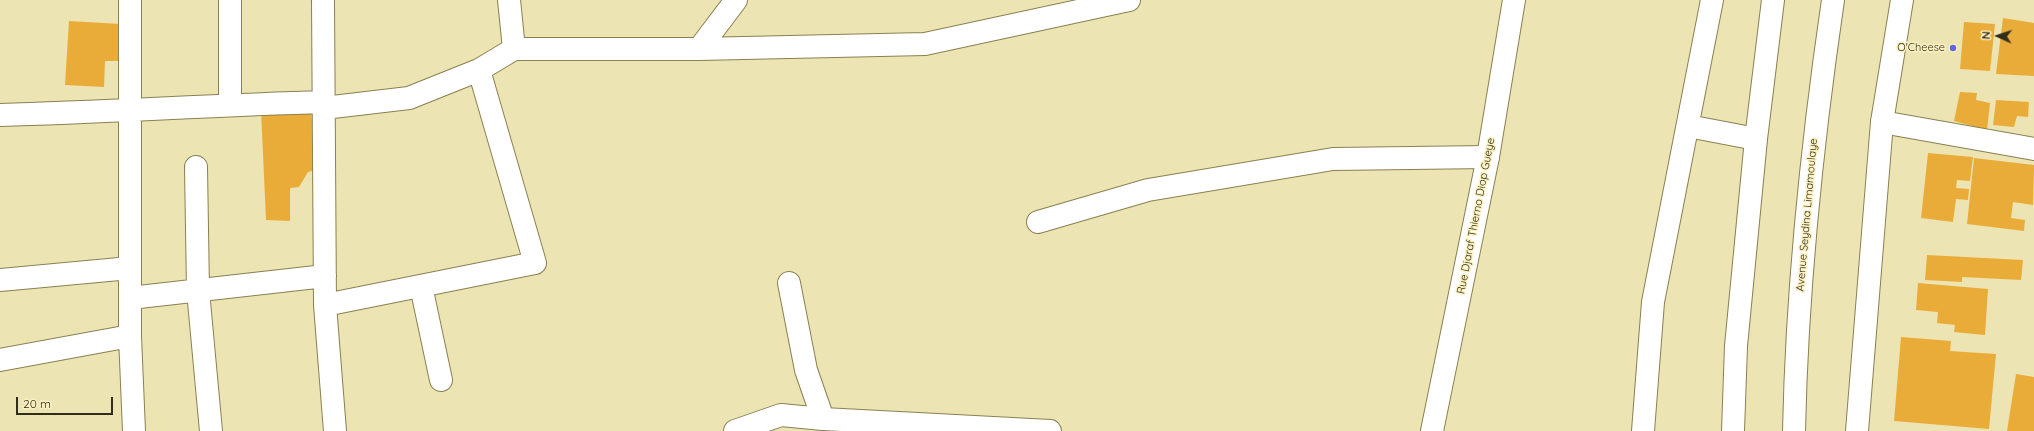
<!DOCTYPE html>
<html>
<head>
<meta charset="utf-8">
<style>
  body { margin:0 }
  #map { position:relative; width:2034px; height:431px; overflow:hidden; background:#ede4b3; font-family:Quicksand,sans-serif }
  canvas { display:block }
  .north { position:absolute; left:1978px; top:16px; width:40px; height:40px; -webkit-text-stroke:3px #fbf1c0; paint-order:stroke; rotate:273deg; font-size:11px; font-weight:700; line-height:16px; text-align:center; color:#302d1a }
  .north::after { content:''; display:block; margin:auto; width:14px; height:18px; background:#302d1a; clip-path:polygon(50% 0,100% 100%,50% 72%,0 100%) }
  .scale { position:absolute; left:16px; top:397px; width:97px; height:18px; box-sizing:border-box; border:2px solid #302d1a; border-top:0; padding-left:5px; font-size:12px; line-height:14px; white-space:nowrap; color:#302d1a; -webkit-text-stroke:3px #fbf1c0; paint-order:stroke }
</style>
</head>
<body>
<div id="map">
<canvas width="2034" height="431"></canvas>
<div class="north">N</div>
<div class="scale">20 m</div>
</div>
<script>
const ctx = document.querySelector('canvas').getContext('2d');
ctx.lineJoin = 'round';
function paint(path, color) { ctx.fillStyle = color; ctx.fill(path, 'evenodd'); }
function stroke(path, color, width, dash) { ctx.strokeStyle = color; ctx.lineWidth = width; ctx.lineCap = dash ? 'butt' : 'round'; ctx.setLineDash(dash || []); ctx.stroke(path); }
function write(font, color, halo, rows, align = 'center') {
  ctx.font = font + ' Quicksand,sans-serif'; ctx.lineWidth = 3; ctx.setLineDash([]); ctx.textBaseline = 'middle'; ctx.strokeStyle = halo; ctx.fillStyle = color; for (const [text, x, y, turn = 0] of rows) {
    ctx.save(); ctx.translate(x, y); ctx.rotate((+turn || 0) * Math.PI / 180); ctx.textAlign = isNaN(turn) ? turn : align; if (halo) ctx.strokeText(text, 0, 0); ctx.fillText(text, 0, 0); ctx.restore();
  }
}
const building = new Path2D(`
  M2003,18L2034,23V76L1996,74Z
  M69,21L121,24L119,61H105L104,87L65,85Z
  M1964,22L1995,24L1990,71L1960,69Z
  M1960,92L1977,93L1976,100L1990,103L1987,130L1954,121Z
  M1996,100L2029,102L2028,117L2017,116L2014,127L1993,125Z
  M311,107L315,170L308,172L299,187L290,188V221L266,220L261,110Z
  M1928,153L1973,157L1970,181L1957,180L1956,188L1969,189L1968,200L1956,199L1953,222L1921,218Z
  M1974,158L2034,165L2033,205L2013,202L2011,218L2025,220L2024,231L1967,224Z
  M1927,255L2023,260L2021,280L1962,277V282L1925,280Z
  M1918,283L1988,289L1985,335L1954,332L1955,325L1937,323L1938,312L1916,310Z
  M1901,337L1951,341L1950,351L1996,354L1989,429L1894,421Z
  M2016,374L2034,377V431H2007Z`);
const street = new Path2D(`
  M130,0V336L134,431
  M323,0L325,305L335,431
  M514,49H699L925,44L1129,0
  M699,49L736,0
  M230,105V0
  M324,108L409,98L479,70L514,49L509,0
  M0,115C108,112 216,105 324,102
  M1882,122L2034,149
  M1688,126L1756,139
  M196,167L198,291L211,431
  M1038,222L1148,190L1333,159L1488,157
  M0,280L130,268
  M789,283L806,370L823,419
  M421,286L441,380
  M130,298L325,276
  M325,305L535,263L479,70
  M0,360L130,336
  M735,431L781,415L823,419L1050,431
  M1643,431L1653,302L1712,0`);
const secondary = new Path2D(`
  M1432,431L1488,157L1514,0
  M1857,431L1882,122L1902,0`);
const highway = new Path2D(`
  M1733,431L1736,346L1756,139L1773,0
  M1794,431C1797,287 1812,143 1833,0`);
const markers = [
  [1953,48,4,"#6466df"]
];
const poiNames = [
  ["O'Cheese",1945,48]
];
const streetNames = [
  ["Avenue Seydina Limamoulaye",1807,215,-85],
  ["Rue Djaraf Thierno Diop Gueye",1476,216,-79]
];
paint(building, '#eaac39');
stroke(street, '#898052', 24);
stroke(secondary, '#898052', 24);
stroke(highway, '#898052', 24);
stroke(street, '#fff', 22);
stroke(secondary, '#fff', 22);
stroke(highway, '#fff', 22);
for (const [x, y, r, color] of markers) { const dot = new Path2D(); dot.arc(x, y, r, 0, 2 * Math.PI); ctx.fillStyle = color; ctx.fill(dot); stroke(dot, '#fbf1c0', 1.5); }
write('11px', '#302d1a', '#fbf1c0', poiNames, 'right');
write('11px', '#302d1a', '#fbf1c0', streetNames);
</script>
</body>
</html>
